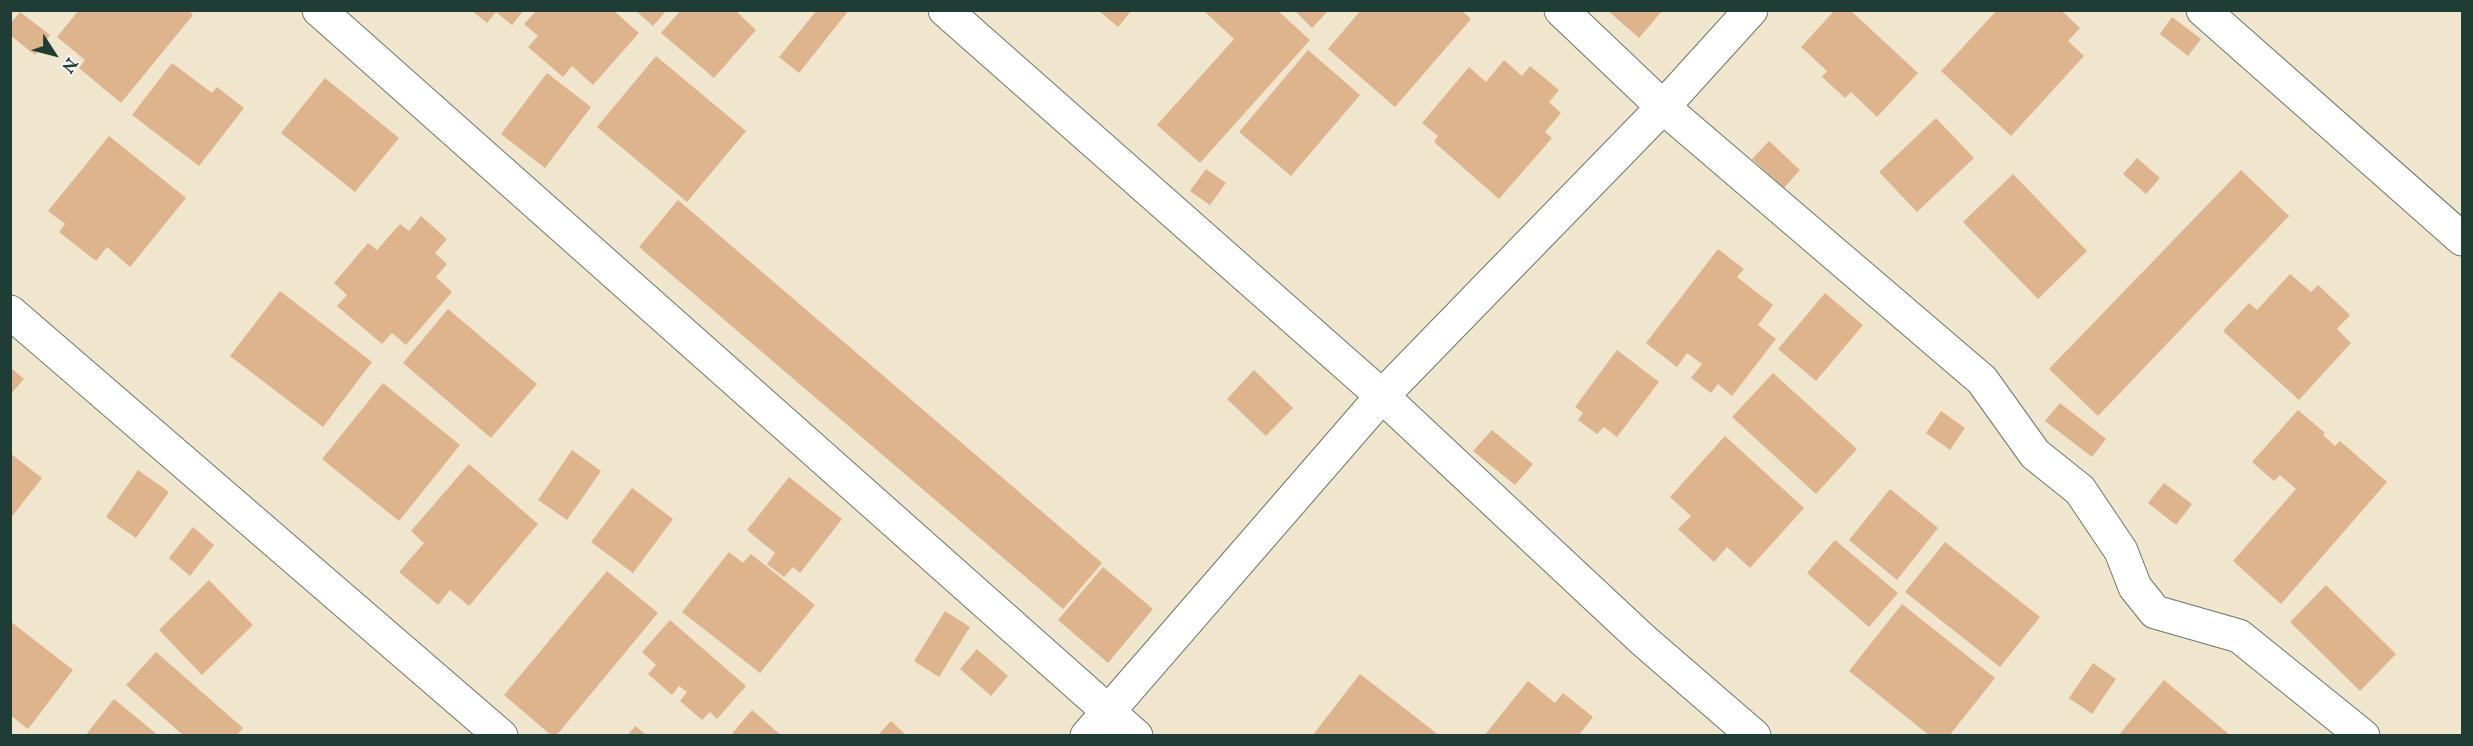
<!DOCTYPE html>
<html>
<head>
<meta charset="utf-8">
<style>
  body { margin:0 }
  #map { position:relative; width:2473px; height:746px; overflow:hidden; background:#f0e6ce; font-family:"IM FELL English",serif }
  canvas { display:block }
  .frame { position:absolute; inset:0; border:12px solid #1f3d34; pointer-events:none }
  .north { position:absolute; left:24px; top:24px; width:60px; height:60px; -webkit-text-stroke:4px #f6f6f2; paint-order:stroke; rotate:126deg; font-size:16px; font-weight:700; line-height:24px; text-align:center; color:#1f3d34 }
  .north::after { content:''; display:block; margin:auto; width:21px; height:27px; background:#1f3d34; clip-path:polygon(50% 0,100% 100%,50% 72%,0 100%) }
</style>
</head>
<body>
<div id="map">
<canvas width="2473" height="746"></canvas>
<div class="frame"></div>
<div class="north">N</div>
</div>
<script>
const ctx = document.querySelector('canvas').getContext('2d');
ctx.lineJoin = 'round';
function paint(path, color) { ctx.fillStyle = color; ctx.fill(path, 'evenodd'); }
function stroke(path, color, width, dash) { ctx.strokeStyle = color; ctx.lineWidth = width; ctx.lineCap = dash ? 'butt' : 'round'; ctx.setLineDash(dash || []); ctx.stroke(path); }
const building = new Path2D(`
  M79,10H188L193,15L121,103L79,68L85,60L57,37Z
  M471,10H524L512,25L496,12L487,23Z
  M537,10H613L639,33L593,85L572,66L563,77L528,47L538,36L524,24Z
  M635,10H667L653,26Z
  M681,10H735L756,30L714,78L661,33Z
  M817,10H849L799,73L779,57Z
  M1098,10H1132L1118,27Z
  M1203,10H1277L1310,40L1200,163L1157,125L1234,39Z
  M1294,10H1329L1312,28Z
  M1361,10H1461L1471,19L1395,107L1328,49Z
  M1607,10H1663L1639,38Z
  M1835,10H1850L1918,73L1877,117L1851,92L1845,98L1822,77L1827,71L1801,47Z
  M1997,10H2061L2080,28L2068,41L2084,56L2011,136L1941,71Z
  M20,12L50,35L35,55L10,35V24Z
  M2172,17L2201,39L2188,56L2160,34Z
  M1308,50L1360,95L1291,176L1239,132Z
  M656,56L746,131L687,202L597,127Z
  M1504,60L1522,76L1530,66L1559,90L1549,102L1561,113L1545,132L1552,138L1499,199L1434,142L1438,136L1422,123L1469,67L1486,82Z
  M172,63L212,93L217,87L244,108L199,166L132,115Z
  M547,73L591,107L545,168L501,134Z
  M325,78L399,138L355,192L281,133Z
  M1936,118L1974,158L1917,212L1879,172Z
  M109,136L186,198L130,267L107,247L96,261L59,232L65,224L48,211Z
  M1769,141L1800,170L1784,188L1752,159Z
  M2137,158L2160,178L2146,194L2123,174Z
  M1206,169L1226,183L1210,205L1190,191Z
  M2241,170L2289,216L2098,416L2049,369Z
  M2013,174L2087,251L2038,299L1963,222Z
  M678,200L1102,563L1063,609L639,247Z
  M421,216L447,239L435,253L447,264L436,277L452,292L406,345L392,333L382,344L337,306L347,295L334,283L368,243L377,250L400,224L409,231Z
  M1718,249L1744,269L1737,277L1773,305L1758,325L1776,339L1732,396L1718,384L1711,393L1691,378L1702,364L1687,353L1677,367L1646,343Z
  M2290,274L2311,292L2318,285L2350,315L2337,329L2351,343L2299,400L2223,331L2249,303L2257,310Z
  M280,291L372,362L323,427L230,356Z
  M1825,293L1863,325L1816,381L1778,349Z
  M448,309L537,384L491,438L403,363Z
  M1617,350L1659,382L1617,437L1604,427L1597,434L1578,420L1583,413L1575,407Z
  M10,367L24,379L10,395Z
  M1254,370L1293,408L1266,436L1227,399Z
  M1773,373L1857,449L1816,494L1732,417Z
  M383,383L460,445L399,521L322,459Z
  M2060,403L2106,439L2092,457L2045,421Z
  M2298,410L2325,433L2323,435L2335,446L2340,441L2387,482L2281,604L2233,561L2296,489L2280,475L2274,481L2252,462Z
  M1941,411L1965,428L1950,450L1926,433Z
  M1492,430L1533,464L1515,485L1473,451Z
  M1725,436L1804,508L1750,568L1727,547L1714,562L1678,529L1691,516L1670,497Z
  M572,450L601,471L567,520L538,500Z
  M10,453L42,478L10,519Z
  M469,464L538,524L469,606L450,590L438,605L399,572L424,543L411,531Z
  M138,470L169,492L136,538L106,517Z
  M789,477L842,519L800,573L793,567L784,577L767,564L775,553L747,530Z
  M2164,483L2192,504L2176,525L2148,503Z
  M632,488L673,519L633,573L591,542Z
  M1890,489L1938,528L1897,580L1849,540Z
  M193,527L214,545L190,576L169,558Z
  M1835,540L1898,593L1869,627L1807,573Z
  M1945,542L2040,617L2000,667L1905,592Z
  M729,552L743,563L751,554L815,605L760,673L682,612Z
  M1103,567L1153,609L1108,663L1058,620Z
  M607,571L658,613L556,736H552L504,695Z
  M209,580L253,625L202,675L159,630Z
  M2326,585L2396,654L2360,691L2290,622Z
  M1902,604L1995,678L1949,736H1930L1849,671Z
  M945,611L970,627L939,677L914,661Z
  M670,620L746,686L717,719L710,712L702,720L680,701L687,692L679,686L672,695L648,674L656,665L642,652Z
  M10,621L73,670L28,729L10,715Z
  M977,649L1008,676L991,696L960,669Z
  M156,652L243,728L236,736H184L126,685Z
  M2093,663L2116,679L2092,714L2069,698Z
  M1360,674L1440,736H1312Z
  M2164,680L2231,736H2118Z
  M1528,681L1555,703L1563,693L1593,717L1578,736H1484Z
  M114,699L159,736H85Z
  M752,710L782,736H730Z
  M891,721L907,736H877Z
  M635,726L648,736H627Z`);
const minor = new Path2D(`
  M319,10L1136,736
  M945,10L1382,396L1643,640L1754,736
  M1561,10L1663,107L1982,380L2035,454L2080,490L2121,551L2135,587L2155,612L2239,636L2363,736
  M2203,10L2462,239
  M10,312L501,736
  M1087,736L1382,396L1663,107L1751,10`);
paint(building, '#deb48d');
stroke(minor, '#68786a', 35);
stroke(minor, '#fff', 33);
</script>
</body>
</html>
